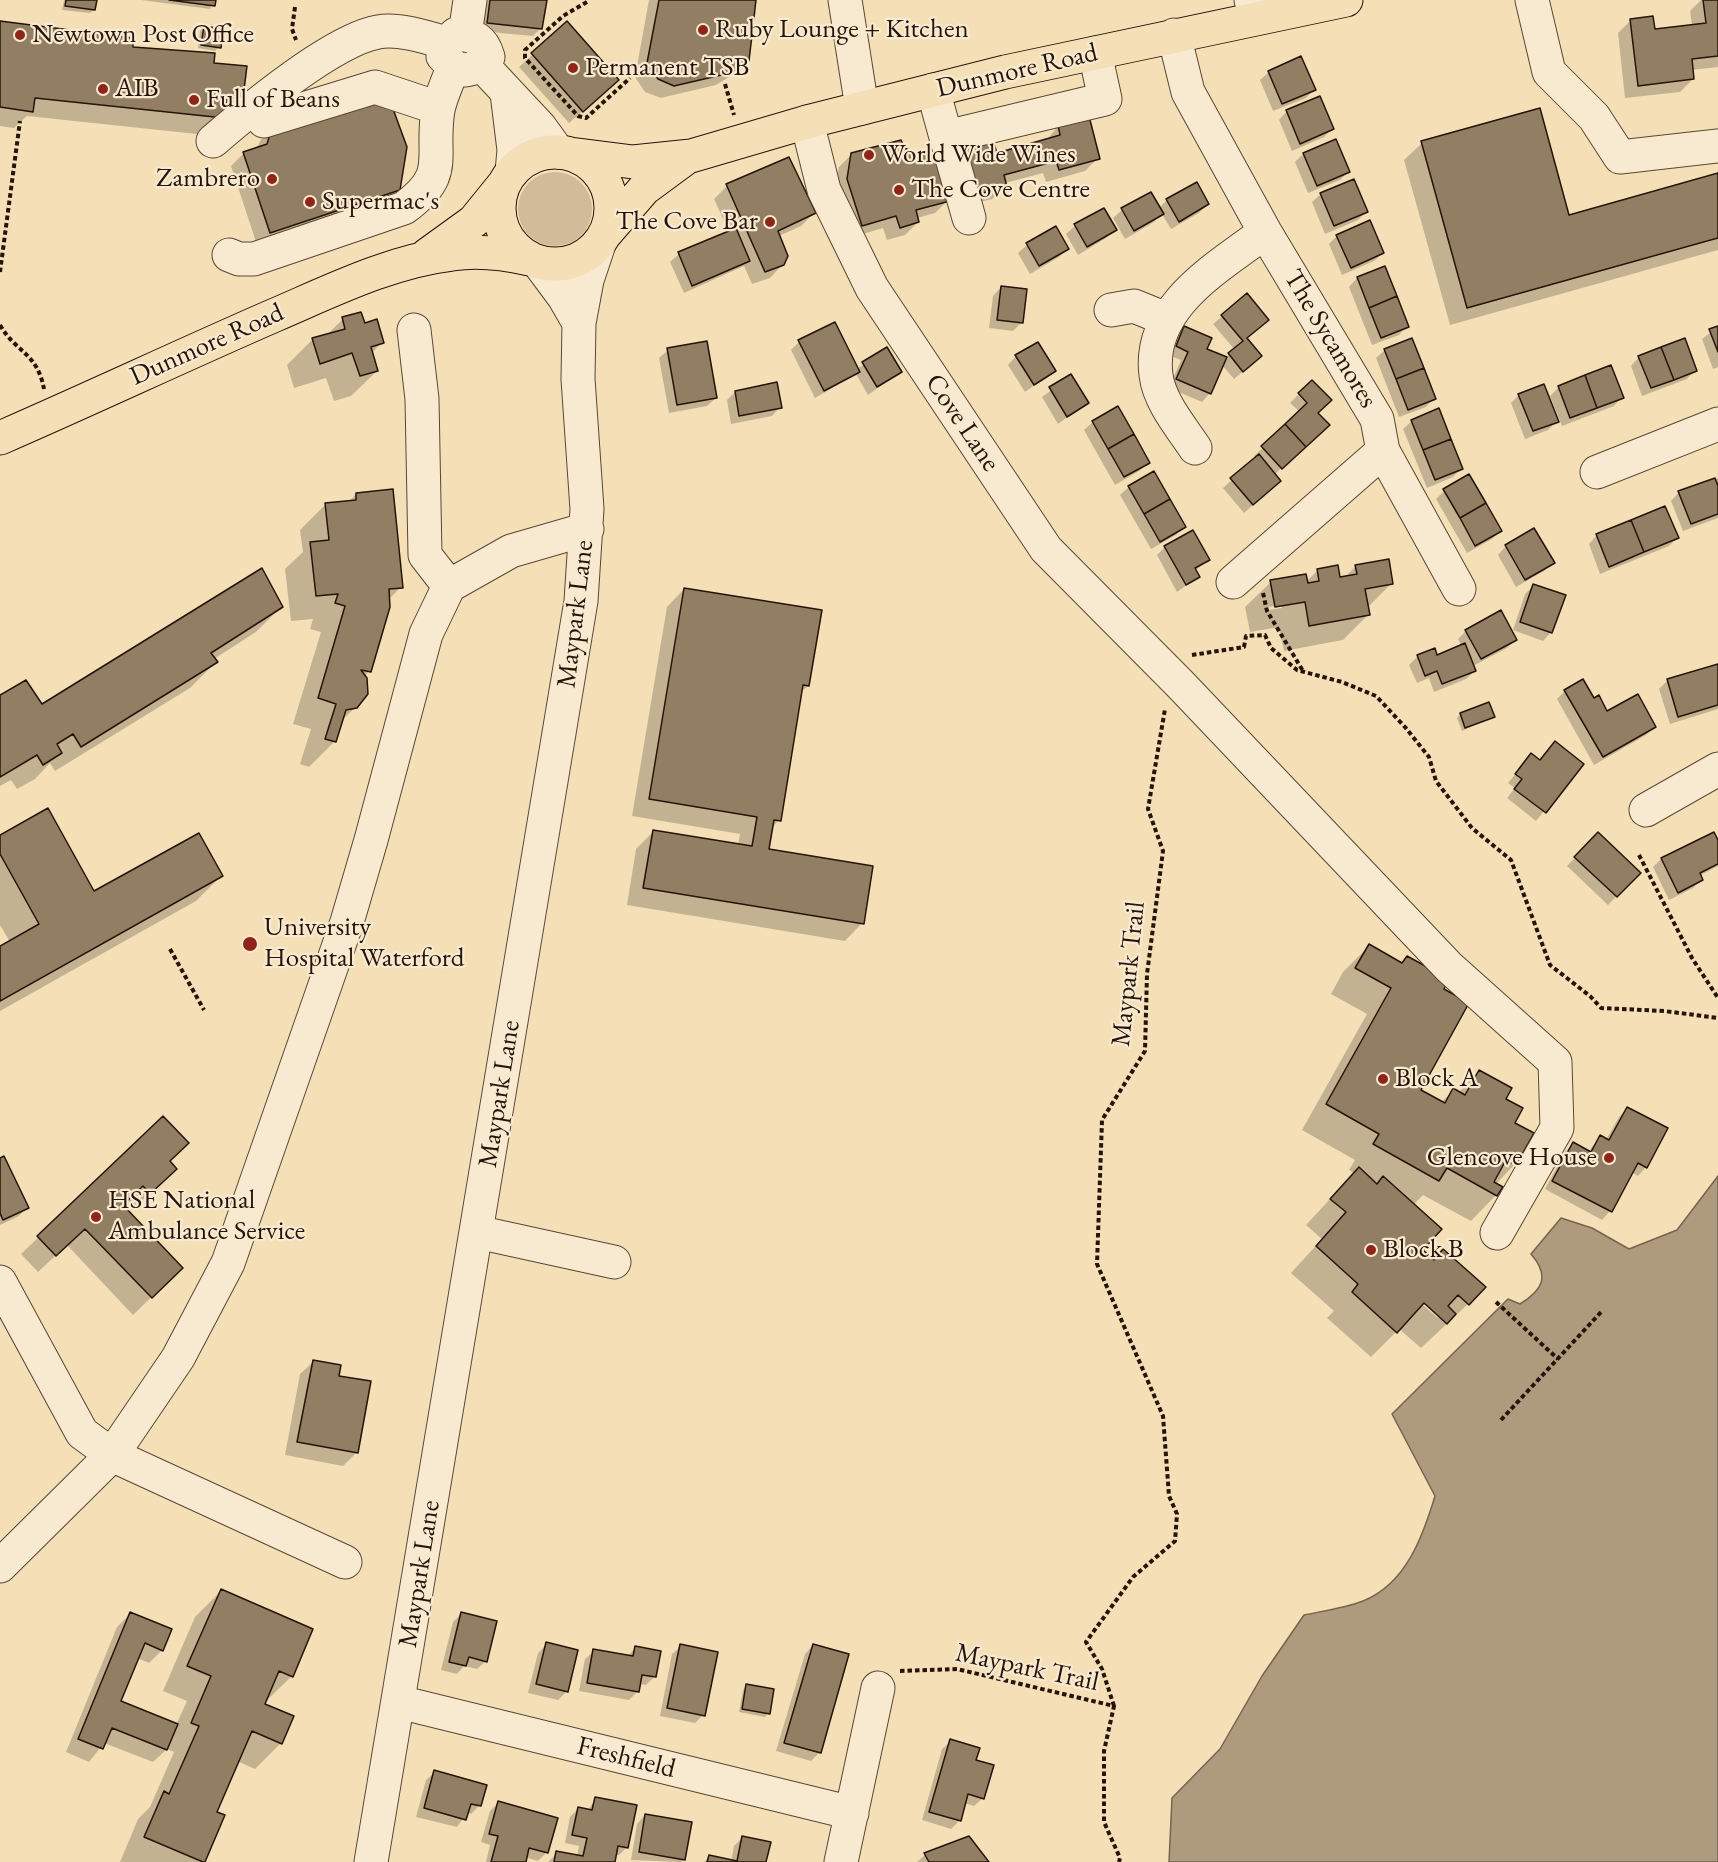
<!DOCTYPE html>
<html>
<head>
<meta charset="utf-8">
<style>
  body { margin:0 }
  canvas { display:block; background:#f4dfb6 }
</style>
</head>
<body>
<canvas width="1718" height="1862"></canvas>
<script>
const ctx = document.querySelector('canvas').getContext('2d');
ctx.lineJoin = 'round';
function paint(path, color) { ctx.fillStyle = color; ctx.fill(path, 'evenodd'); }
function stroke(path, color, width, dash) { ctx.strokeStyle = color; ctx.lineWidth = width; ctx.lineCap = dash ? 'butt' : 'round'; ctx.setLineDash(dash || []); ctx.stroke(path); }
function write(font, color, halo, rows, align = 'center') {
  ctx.font = font + ' "EB Garamond",serif'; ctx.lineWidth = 4.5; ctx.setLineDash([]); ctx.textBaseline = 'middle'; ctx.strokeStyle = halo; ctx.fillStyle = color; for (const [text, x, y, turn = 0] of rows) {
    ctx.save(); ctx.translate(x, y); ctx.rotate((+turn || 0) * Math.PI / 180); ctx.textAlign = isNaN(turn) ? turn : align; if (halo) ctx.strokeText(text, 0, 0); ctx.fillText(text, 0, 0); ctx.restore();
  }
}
const green = new Path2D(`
  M518 209a37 37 0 1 1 74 0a37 37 0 1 1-74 0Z`);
const water = new Path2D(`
  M1718,1176V1862H1169L1172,1798L1220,1749L1262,1676L1304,1615C1323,1611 1345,1608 1363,1601C1406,1584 1423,1536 1435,1496L1392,1414L1508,1299L1520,1304C1543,1290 1550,1276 1531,1254L1561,1218L1592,1228L1629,1249L1677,1230Z`);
const shadow = new Path2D(`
  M64,0H95L94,10L90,13L62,10Z
  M141,0H215L210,9Z
  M483,0H546L541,28L533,36L479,31Z
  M649,0H755L748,60L734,74L716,85L661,98L645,92L635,77Z
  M1701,0H1718V67L1692,70L1693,79L1680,92L1625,98L1618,33L1631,20L1653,31L1692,26L1690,11Z
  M0,22L213,65L242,97L206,135L27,116L14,128L0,126Z
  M567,23L604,92L569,123L519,67Z
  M204,28L219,47L215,51L198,48L200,31Z
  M1269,72L1314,89L1306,98L1273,111L1260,80Z
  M1287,111L1332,129L1324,137L1292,151L1279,120Z
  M1058,126L1098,158L1085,171L1046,182L1043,173L1005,183V186L992,199L961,207L996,154L1046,141Z
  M273,128L398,189L385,202L257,245L231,166L244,153L257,148L260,141Z
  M1422,143L1568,216L1718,175V250L1450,325L1404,160Z
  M904,149L948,200L935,213L917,218L918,222L905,235L887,240L883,228L849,238L834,192L839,167L852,154Z
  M1303,154L1349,171L1340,180L1308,193L1295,162Z
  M727,186L814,213L801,226L779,236L783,264L770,278L752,284L744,266L684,293L670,262L679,254L729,232L714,199Z
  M1150,194L1159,208L1167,200L1208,204L1199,213L1171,229L1162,214L1154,222L1125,239L1113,218L1122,210Z
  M1321,194L1366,212L1358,220L1325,234L1312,202Z
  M1103,210L1115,230L1106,238L1078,255L1066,234L1075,226Z
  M1056,228L1067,249L1059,257L1030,274L1018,253L1027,245Z
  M1337,236L1383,253L1374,261L1342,275L1329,244Z
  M1384,268L1407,326L1399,335L1372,345L1349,287L1357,278Z
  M1001,287L1021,323L1013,331L989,328L993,296Z
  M1247,295L1267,320L1246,339L1252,364L1234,379L1222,365L1210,393L1202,402L1169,388L1181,360L1168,355L1176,336L1185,328L1205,350L1225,358L1235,350L1213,324Z
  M343,319L364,325L382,342L372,353L377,371L351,396L334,401L326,378L294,388L287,365L312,340L326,336Z
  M1718,327V367L1713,369L1702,339Z
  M799,342L857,369L887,349L900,372L868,395L856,374L815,398L791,350Z
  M668,350L716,398L707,406L669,413L659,358Z
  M1385,350L1434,398L1426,407L1399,417L1376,358Z
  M1016,356L1054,371L1025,392L1008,365Z
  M1639,357L1695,370L1687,379L1642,396L1631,366Z
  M1071,376L1087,403L1058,424L1042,397Z
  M1559,387L1622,397L1614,406L1562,426L1550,396Z
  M735,392L780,407L772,416L731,424L727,400Z
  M1298,395L1316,413L1319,433L1274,475L1271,489L1244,513L1223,488L1256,458L1254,456L1300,412L1290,403Z
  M1519,395L1557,421L1548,430L1525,439L1511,403Z
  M1117,408L1148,462L1139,471L1115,485L1084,430L1093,422Z
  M1412,421L1461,469L1453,477L1427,488L1403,429Z
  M1718,478V518L1683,531L1671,501L1679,492Z
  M1129,487L1184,527L1176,535L1151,549L1120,495Z
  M1444,491L1500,531L1492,539L1467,553L1436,499Z
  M356,494L401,587L388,600L369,671L364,677L356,707L341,721L335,741L309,767L300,764L311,729L293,724L321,632L310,629L313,619L291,621L285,569L303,552L300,530L326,504L349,502Z
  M1597,535L1677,538L1669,546L1600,574L1589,544Z
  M1506,546L1553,563L1544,571L1516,587L1498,555Z
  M1165,547L1208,560L1195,571L1198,577L1177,592L1157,555Z
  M1356,566L1392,583L1367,608L1368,615L1343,640L1284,651L1279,627L1250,632L1245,607L1271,582H1306L1317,571L1339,579L1344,578ZM1282,605V608L1268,610V607Z
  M1534,585L1551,632L1543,641L1513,630L1525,594Z
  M684,589L808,686L800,693L779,820L771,828L768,850L862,923L845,941L627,905L636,849L654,831L738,845L740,834L632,816L667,607Z
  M281,607L256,632L214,659L216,662L190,688L55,771L50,763L35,779L17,789L11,780L0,786V697L41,706Z
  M1466,631L1515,640L1507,648L1473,666L1475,671L1466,679L1434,692L1429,678L1417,683L1409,665L1418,656L1437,657L1462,647L1458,639Z
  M1718,665V709L1670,724L1659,689L1667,681Z
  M1565,691L1593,700L1607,713L1654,727L1646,735L1594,765L1557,699Z
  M1460,714L1493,716L1462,731L1457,718Z
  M1555,743L1582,764L1536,821L1507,798L1515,788L1508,783L1531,755L1539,761Z
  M1598,834L1639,873L1608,905L1567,866Z
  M1713,834L1718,844V866L1699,876L1701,880L1693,888L1669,900L1653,867L1661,859Z
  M0,837L93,893L221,876L196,901L0,1011V948L10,942L0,925Z
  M1369,946L1401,964L1407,958L1442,990L1419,1091L1441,1103L1453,1090L1458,1093L1479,1072L1504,1100L1513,1123L1515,1164L1495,1185L1496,1195L1471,1221L1423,1195L1413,1205L1421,1250L1468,1304L1421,1348L1399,1329L1371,1357L1327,1318L1334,1311L1291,1273L1322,1239L1306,1225L1354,1173L1349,1170L1355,1160L1302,1130L1367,1014L1331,994L1343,972ZM1419,1297L1440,1316L1438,1318L1417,1300Z
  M1627,1109L1646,1167L1638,1176L1631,1172L1610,1211L1602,1220L1545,1189L1565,1152L1573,1144L1588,1152L1600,1137L1606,1140L1619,1117Z
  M163,1118L168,1161L157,1186L132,1210L125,1202L122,1205L164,1285L133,1315L67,1245L38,1272L21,1254Z
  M0,1159L27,1207L19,1216L0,1225Z
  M313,1362L338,1377L369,1383L356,1453L343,1466L285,1455L300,1374Z
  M221,1591L292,1676L263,1704L281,1743L255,1769L237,1761L215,1813L204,1862H120L138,1819L150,1807L174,1752L167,1749L153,1762L104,1743L89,1762L66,1752L117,1627L130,1614L162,1650L149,1663L137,1658L119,1702L176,1725L187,1701L163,1691L195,1617Z
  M461,1614L486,1661L477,1669L464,1666L457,1674L441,1670L453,1622Z
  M547,1644L567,1691L558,1700L528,1693L538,1653Z
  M813,1645L847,1655L819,1753L811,1761L776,1751L805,1654Z
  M681,1646L703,1715L695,1723L660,1716L672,1654Z
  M635,1648L654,1677L646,1685L639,1684L637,1692L629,1700L579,1691L585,1659L594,1651L627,1657Z
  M747,1686L768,1713L765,1717L739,1712L743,1690Z
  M951,1741L974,1761L983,1798L974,1806L964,1803L960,1820L951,1829L922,1820L942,1749Z
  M435,1772L479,1806L471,1814L467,1813L457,1827L416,1817L426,1780Z
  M596,1799L627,1847L619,1855H615L613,1862H548L557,1853L577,1856L579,1846L565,1843L570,1817L578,1809L587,1811Z
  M498,1803L547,1852L538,1861L525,1857L524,1862H486L490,1845L481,1842L490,1811Z
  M645,1815L684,1859L681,1862L631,1860L637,1824Z
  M743,1837L765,1862H704L710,1857L731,1862L734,1846Z
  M969,1838L987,1862H917L925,1855Z`);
const building = new Path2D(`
  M66,0H97L95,10L65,6Z
  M169,0H216L215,6Z
  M490,0H547L542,29L487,23Z
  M659,0H756L749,61L730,73L674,86L658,79L647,63Z
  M1703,0H1718V56L1692,59L1694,79L1638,86L1630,19L1653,16L1655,29L1706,23Z
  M0,21L133,38V47L215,53L214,63L247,66L243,98L227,97L224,118L35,98L33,112L0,107Z
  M567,21L619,80L583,112L531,53Z
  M204,26L223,29L221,48L201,45Z
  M1301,56L1316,90L1282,104L1268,71Z
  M1320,96L1334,129L1300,144L1286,110Z
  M389,98L407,147L400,190L270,233L243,152L267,144L272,127Z
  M1540,108L1569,215L1718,173V238L1467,308L1421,141Z
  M1089,116L1100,159L1059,170L1056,161L1004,175L1007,187L974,195L962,150L993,141L997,153L1060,135L1058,125Z
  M1336,139L1350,172L1317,186L1303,153Z
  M901,140L905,148L919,156L940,152L950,201L916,210L919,222L900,228L896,216L862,226L847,179L851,153Z
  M789,157L816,213L778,231L788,256L784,265L765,272L726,184Z
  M1354,179L1368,212L1334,226L1320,193Z
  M1197,182L1209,204L1179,222L1166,199Z
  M1151,192L1164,214L1134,231L1121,208Z
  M1104,208L1117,230L1087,247L1074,224Z
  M1370,220L1384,253L1351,268L1336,235Z
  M1056,226L1069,249L1039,266L1026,243Z
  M736,228L750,261L692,286L678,252Z
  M1385,266L1397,296L1369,308L1357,277Z
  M1001,286L1027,289L1023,323L997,320Z
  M1247,293L1269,320L1247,338L1262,356L1243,372L1228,353L1243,341L1221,315Z
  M1397,296L1409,327L1381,338L1369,308Z
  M361,312L365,323L377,319L384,343L371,347L378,371L360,376L352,353L320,364L312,338L345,329L342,317Z
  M835,322L860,372L824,391L798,340Z
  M1184,326L1212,338L1207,349L1227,357L1211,394L1176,379L1188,352L1176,346Z
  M1718,326V352L1709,329Z
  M1412,338L1424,368L1396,379L1384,349Z
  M1685,338L1697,371L1674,380L1661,347Z
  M707,341L717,398L677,405L667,348Z
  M1038,342L1056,371L1034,385L1015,355Z
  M887,347L902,372L877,387L862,362Z
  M1661,347L1674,380L1651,388L1638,356Z
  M1611,365L1624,398L1597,408L1585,375Z
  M1424,368L1436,399L1408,410L1396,379Z
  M1071,374L1089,403L1067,417L1049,387Z
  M1585,375L1597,408L1570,418L1558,386Z
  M1312,380L1332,400L1318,413L1330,425L1306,447L1285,424L1307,403L1298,393Z
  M777,382L782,408L739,416L735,391Z
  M1544,384L1559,422L1533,431L1518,394Z
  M1118,406L1134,434L1108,449L1092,421Z
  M1439,408L1451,439L1423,450L1411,420Z
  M1285,424L1306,447L1282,469L1261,446Z
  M1134,434L1150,463L1124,477L1108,449Z
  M1451,439L1463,469L1435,480L1423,450Z
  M1259,454L1281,481L1253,505L1230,478Z
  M1154,471L1170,499L1144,514L1128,486Z
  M1469,474L1486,503L1460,518L1443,489Z
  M1715,478L1718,486V514L1691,524L1678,491Z
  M393,489L403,588L389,589L390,607L371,672L361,670L367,678L368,694L357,708L346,710L336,742L325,739L336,704L318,698L345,606L335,603L338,594L316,596L310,542L329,540L325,503L356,500V493Z
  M1170,499L1186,527L1160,542L1144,514Z
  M1486,503L1502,531L1475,546L1460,518Z
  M1665,506L1679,538L1644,552L1631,520Z
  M1631,520L1644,552L1609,567L1596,534Z
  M1534,528L1555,563L1525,580L1505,545Z
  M1193,530L1210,560L1195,568L1200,577L1186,585L1164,546Z
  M1389,559L1393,584L1365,589L1370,615L1309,626L1305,602L1275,607L1270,580L1306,574L1308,583L1319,581L1317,569L1338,565L1340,577L1357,574L1355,565Z
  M262,568L283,607L211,653L218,662L81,747L73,734L57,744L62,753L43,765L37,755L0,777V695L26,680L42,704Z
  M1533,584L1566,595L1552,633L1520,622Z
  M684,588L822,610L809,686L803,685L781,821L774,820L769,849L873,866L864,924L643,888L653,830L752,846L757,817L649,799Z
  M1501,610L1517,640L1481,659L1465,630Z
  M1465,643L1476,671L1442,684L1437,671L1425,676L1417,655L1435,648L1437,655Z
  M1718,664V705L1678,717L1667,679Z
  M1583,679L1594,698L1599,695L1607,711L1638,694L1656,727L1603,757L1564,690Z
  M1489,702L1495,717L1465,728L1460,713Z
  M1555,741L1584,764L1546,813L1514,789L1522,779L1515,774L1531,753L1540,760Z
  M48,808L94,891L199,833L223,876L0,1001V946L39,924L0,854V835Z
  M1598,832L1641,873L1617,897L1574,857Z
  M1714,832L1718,840V864L1700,873L1703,880L1678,893L1661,858Z
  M1369,944L1402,963L1407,956L1449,979L1444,989L1469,1003L1421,1090L1445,1103L1453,1088L1465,1095L1479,1070L1512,1088L1506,1099L1523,1108L1515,1123L1534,1133L1516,1165L1506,1160L1494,1182L1503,1187L1497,1196L1447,1168L1439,1181L1373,1144L1379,1134L1326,1104L1391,988L1355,968Z
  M1627,1107L1668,1128L1647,1168L1638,1163L1612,1212L1552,1181L1573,1142L1591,1152L1600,1135L1609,1140Z
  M163,1116L189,1143L170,1161L177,1169L150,1194L143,1186L123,1205L183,1268L152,1298L85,1229L56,1256L37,1236Z
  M4,1156L29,1208L3,1220L0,1213V1158Z
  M1359,1167L1377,1184L1383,1176L1442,1229L1423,1250L1434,1260L1443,1249L1486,1287L1469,1305L1458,1295L1448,1306L1456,1314L1447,1324L1424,1303L1397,1333L1352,1292L1358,1284L1316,1246L1346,1212L1330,1199Z
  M313,1360L341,1365L339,1376L371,1381L358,1453L297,1442Z
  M221,1589L313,1629L293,1677L279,1671L265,1704L294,1716L282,1744L252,1731L217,1812L225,1815L205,1862H203L144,1837L164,1791L169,1794L199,1726L191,1723L211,1676L187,1666Z
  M130,1612L172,1629L163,1651L145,1643L121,1701L178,1724L167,1750L112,1728L103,1749L78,1739Z
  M461,1612L497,1621L487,1662L469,1657L466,1666L449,1662Z
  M546,1642L578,1650L568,1692L536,1684Z
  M680,1644L718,1652L705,1716L667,1708Z
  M813,1644L849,1654L821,1753L784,1743Z
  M635,1646L661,1651L656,1677L642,1675L639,1692L587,1683L593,1649L633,1656Z
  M746,1684L774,1689L770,1714L742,1709Z
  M950,1739L980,1748L976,1760L994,1765L984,1799L968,1794L961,1821L929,1812Z
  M434,1770L487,1785L481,1806L471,1804L466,1820L424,1808Z
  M595,1797L637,1805L628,1848L618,1846L615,1862H554L556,1851L583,1856L587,1838L572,1835L578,1807L592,1810Z
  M498,1801L558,1818L548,1853L529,1848L526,1862H491L498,1836L489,1834Z
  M645,1814L692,1822L685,1860L639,1852Z
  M742,1836L771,1842L766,1862H707L709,1855L737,1861Z
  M969,1836L989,1862H929L924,1853Z`);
const path = new Path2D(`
  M587,2L563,16L525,50V58L578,116L586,118L630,78
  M295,7L292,29L296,40
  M725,84L734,115
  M0,272L20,121
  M0,325C16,353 37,352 44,389
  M1263,593L1267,611L1303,671
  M1192,655L1244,647L1246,636L1265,635L1271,648L1297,670L1342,682L1376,696L1405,727L1429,757L1436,781L1472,828L1511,860L1550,965L1590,996L1601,1008L1664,1011L1718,1018
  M1639,855L1692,958L1718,998
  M170,949L204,1010
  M1496,1302L1558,1359
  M1501,1420L1603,1310
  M900,1671L957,1669L1114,1706L1104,1751V1822L1120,1858L1119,1862
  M1114,1706L1102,1669L1086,1642L1133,1577L1175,1541L1177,1514L1169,1496L1163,1416L1097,1264L1102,1120L1145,1051L1147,974L1163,851L1148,809L1165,709`);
const minor = new Path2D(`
  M845,0L862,108
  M1251,0L1256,17
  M1532,0L1549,72L1594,117L1620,157L1718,146
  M465,35L470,0
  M1174,35L1188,92L1265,232L1377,419L1383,451L1459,589
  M462,69L466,70L483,66L540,127L558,152
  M933,90L946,137L1105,99L1095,53
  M507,93L514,150L512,172
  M255,107L264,121L375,87L438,108
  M807,122L824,190L872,288L1046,549L1181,685L1449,967L1555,1062L1557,1128L1497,1233
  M946,137L969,218
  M213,141C249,110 333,40 378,32C398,28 426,37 446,43
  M229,255L239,259H254L404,208C451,174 430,158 438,110C441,95 449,80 453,66L443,56L446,43L456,34C474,35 483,39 488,57L483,66
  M538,262L564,297L579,323
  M1111,310L1134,306L1166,319
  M1195,448C1181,427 1159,401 1156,375C1147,306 1219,267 1265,232
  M1597,472L1718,424
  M1233,582L1383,451
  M449,586L511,551L587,529
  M1646,810L1718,769
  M477,1232L614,1262
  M0,1282L82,1433L112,1455L345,1562
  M0,1566L112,1455L178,1358L228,1263L347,922L371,840L426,634L449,586L425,555L422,399L414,330
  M399,1702L852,1813
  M371,1862L581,601L587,509L578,379L579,323L587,280L599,244
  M841,1862L878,1688`);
const major = new Path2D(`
  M499 208a56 56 0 1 1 112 0a56 56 0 1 1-112 0Z
  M570,154L633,162L691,156L807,122L1005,72L1346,0
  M606,233L644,189L686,158
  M427,255L474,221L504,184
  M0,438C92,398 183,355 275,315C331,291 391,261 452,254C478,250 503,253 529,259`);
const markers = [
  [703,30,6,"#8f2418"],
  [20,35,6,"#8f2418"],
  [573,68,6,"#8f2418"],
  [103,89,6,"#8f2418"],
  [194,100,6,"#8f2418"],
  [869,155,6,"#8f2418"],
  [272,179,6,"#8f2418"],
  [899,190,6,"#8f2418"],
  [310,202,6,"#8f2418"],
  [770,222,6,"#8f2418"],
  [250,944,8,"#8f2418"],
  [1383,1079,6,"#8f2418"],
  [1609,1158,6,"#8f2418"],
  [96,1217,6,"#8f2418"],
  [1371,1250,6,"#8f2418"]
];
const poiNames = [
  ["Ruby Lounge + Kitchen",715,30],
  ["Newtown Post Office",32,35],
  ["Permanent TSB",585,68],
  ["AIB",115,89],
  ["Full of Beans",206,100],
  ["World Wide Wines",881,155],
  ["Zambrero",260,179,"right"],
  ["The Cove Centre",911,190],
  ["Supermac's",322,202],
  ["The Cove Bar",758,222,"right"],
  ["University",264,928],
  ["Hospital Waterford",264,959],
  ["Block A",1395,1079],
  ["Glencove House",1597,1158,"right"],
  ["HSE National",108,1201],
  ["Ambulance Service",108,1232],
  ["Block B",1383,1250]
];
const streetNames = [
  ["Dunmore Road",1017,71,-13],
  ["The Sycamores",1330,339,59],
  ["Dunmore Road",207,345,-24],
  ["Cove Lane",962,423,56],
  ["Maypark Lane",576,614,-83],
  ["Maypark Trail",1129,974,-84],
  ["Maypark Lane",500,1094,-81],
  ["Maypark Lane",420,1574,-81],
  ["Maypark Trail",1027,1668,12],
  ["Freshfield",626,1758,14]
];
paint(green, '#d1bc99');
paint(water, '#ae9a7c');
stroke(water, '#77644e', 1.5);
paint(shadow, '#0003');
paint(building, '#917e63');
stroke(building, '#25140a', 1.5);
stroke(minor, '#594735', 35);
stroke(major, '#25140a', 35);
stroke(path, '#25140a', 4, [4.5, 3]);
stroke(minor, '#f8ead0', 33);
stroke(major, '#f4dfb6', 33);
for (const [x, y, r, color] of markers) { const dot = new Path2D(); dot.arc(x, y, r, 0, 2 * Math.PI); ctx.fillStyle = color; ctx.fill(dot); stroke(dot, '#f8ead0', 2); }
write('27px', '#25140a', '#f8ead0', poiNames, 'left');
write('27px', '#25140a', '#f8ead0', streetNames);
</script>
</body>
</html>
